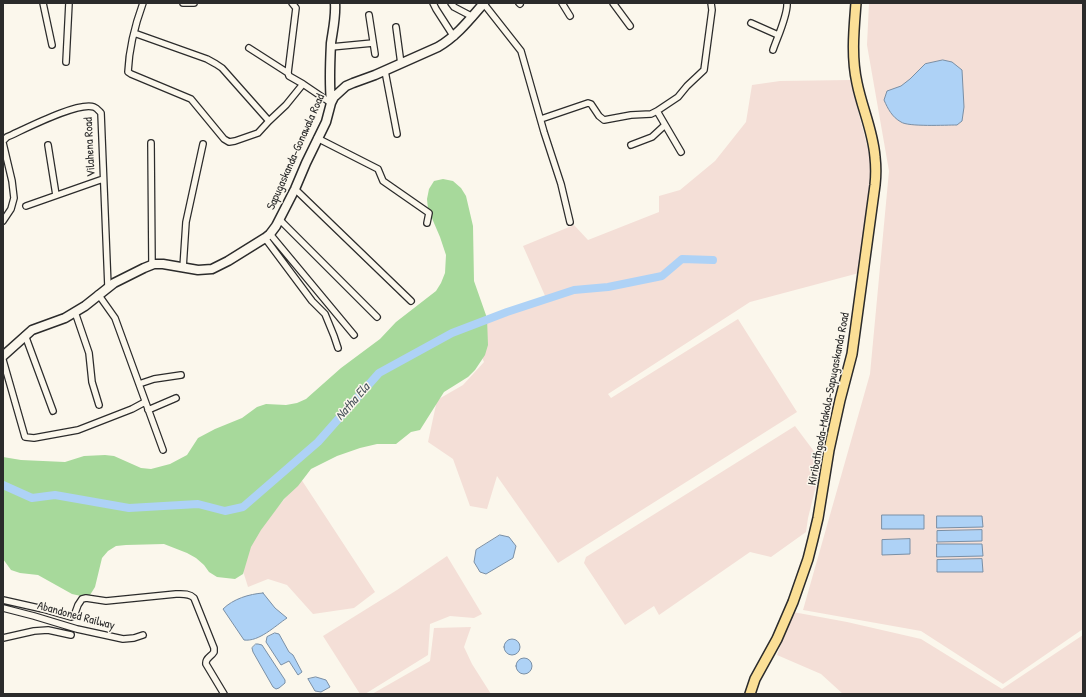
<!DOCTYPE html>
<html>
<head>
<meta charset="utf-8">
<style>
  body { margin:0 }
  #map { position:relative; width:1086px; height:697px; overflow:hidden; background:#fbf7ec; font-family:"Patrick Hand",sans-serif }
  canvas { display:block }
  .frame { position:absolute; inset:0; border:4px solid #2b2b2b; pointer-events:none }
</style>
</head>
<body>
<div id="map">
<canvas width="1086" height="697"></canvas>
<div class="frame"></div>
</div>
<script>
const ctx = document.querySelector('canvas').getContext('2d');
ctx.lineJoin = 'round';
function paint(path, color) { ctx.fillStyle = color; ctx.fill(path, 'evenodd'); }
function stroke(path, color, width, dash) { ctx.strokeStyle = color; ctx.lineWidth = width; ctx.lineCap = dash ? 'butt' : 'round'; ctx.setLineDash(dash || []); ctx.stroke(path); }
function write(font, color, halo, rows, align = 'center') {
  ctx.font = font + ' "Patrick Hand",sans-serif'; ctx.lineWidth = 3; ctx.setLineDash([]); ctx.textBaseline = 'middle'; ctx.strokeStyle = halo; ctx.fillStyle = color; for (const [text, x, y, turn = 0] of rows) {
    ctx.save(); ctx.translate(x, y); ctx.rotate((+turn || 0) * Math.PI / 180); ctx.textAlign = isNaN(turn) ? turn : align; if (halo) ctx.strokeText(text, 0, 0); ctx.fillText(text, 0, 0); ctx.restore();
  }
}
const built = new Path2D(`
  M869,3H1083V629L1003,684L921,631L803,610L870,374L889,171L867,45Z
  M850,80L872,164L859,273L750,302L608,394L611,398L738,319L797,412L558,563L497,476L487,509L470,506L453,459L428,442L437,400L463,385L484,362L467,325L541,302L546,298L523,246L574,225L588,240L659,212V196L680,190L715,161L746,122L752,85L780,81Z
  M795,426L822,462L808,518L806,532L771,557L750,552L659,615L654,606L625,625L584,563L586,557Z
  M301,479L375,592L354,608L313,614L287,585L268,579L248,587L238,555Z
  M447,556L482,614L474,618L450,616L430,624L428,655L365,694H360L323,636L397,590Z
  M793,612L847,622L921,639L1002,689L1083,635V694H843L821,674L777,655Z
  M471,627L464,647L472,664L491,694H372L430,661L434,628Z`);
const green = new Path2D(`
  M443,179L453,181L461,188L466,196L473,226L474,281L487,318L488,345L485,355L475,370L468,377L444,392L420,430L411,432L396,444H377L360,448L337,456L311,469L298,486L284,499L261,530L251,547L243,574L235,579L217,577L209,572L204,565L196,558L187,553L164,544L126,545L116,546L108,551L102,558L95,587L90,595L81,596L72,594L38,575L20,573L11,570L3,559V457L21,460L65,462L84,456L105,455L114,456L141,468L151,469L170,464L187,455L198,438L215,429L242,418L257,407L266,404L286,405L297,403L306,399L341,368L380,339L396,322L436,291L441,283L445,273L446,255L440,237L428,209L427,199L429,189L434,181Z`);
const water = new Path2D(`
  M943,60L952,62L962,70L964,107L962,121L957,125C946,125 908,127 901,122C892,117 888,109 884,100L887,91L901,86L910,79L925,64Z
  M882,515H924V529H882Z
  M937,516H982L983,527L937,528Z
  M982,530V541L937,542V531Z
  M500,535L509,537L516,546L513,558L486,574L480,572L474,562L476,550Z
  M910,539V554L882,555V540Z
  M937,544H982L983,556L937,557Z
  M982,559L983,572H937V560Z
  M263,593L275,608L287,618C275,626 259,642 244,640L223,609C233,599 249,594 263,593Z
  M275,633L279,634L289,652L293,655L302,672L298,675L289,661L281,665L266,642L267,637Z
  M504 647a8 8 0 1 1 16 0a8 8 0 1 1-16 0Z
  M256,644H258L262,645L285,680V683L279,688L276,689L273,687L253,652L252,648Z
  M516 666a8 8 0 1 1 16 0a8 8 0 1 1-16 0Z
  M316,677L326,680L330,687L321,692L315,691L308,679Z`);
const river = new Path2D(`
  M3,485L32,498L55,495L129,508L198,504L225,511L243,507L318,442L379,373L452,333L507,312L574,290L608,287L662,276L682,259L713,260`);
const street = new Path2D(`
  M43,3L52,45
  M143,3C135,25 129,49 128,72L131,74L191,99L224,139L229,142L235,141L258,133L269,121L286,105L303,84L331,103
  M183,3H194
  M292,3L296,8L288,73L289,76L303,84
  M433,3L436,9L454,37
  M451,3L454,7L473,17
  M519,3L520,4
  M562,3L570,16
  M613,3L630,26
  M484,4L521,51L544,132L561,184L570,222
  M369,15L375,54
  M751,23L778,35
  M396,27L401,64
  M134,33L207,59L216,64L222,68L269,121
  M331,47L373,43
  M249,48L288,73
  M773,50C777,38 788,15 787,3
  M66,62L69,3
  M385,71L397,134
  M657,111L681,152
  M541,119L588,103L591,104L599,116L604,120L631,115L651,114L657,111L678,97L687,86L704,70L712,10L711,3
  M317,138L378,169L383,181L429,213L427,223
  M3,141L7,137C23,130 78,101 94,107C97,108 99,111 101,113L108,287
  M3,143L12,181L14,198L11,209L3,221
  M151,143L152,265
  M48,145L56,195
  M631,145L652,137L665,125
  M295,189L411,301
  M26,206L103,179
  M279,219L377,317
  M270,234L354,335
  M265,238L312,301L325,314L334,336L338,348
  M183,268L186,222L203,144
  M98,294L115,318L163,450
  M75,312L89,353L92,382L99,405
  M25,335L53,411
  M3,360L25,437L34,438L78,430L132,409L145,402
  M139,384L154,379L181,375
  M148,410L176,398
  M3,600L43,609L71,617L74,616L78,605L82,599L86,598L106,601L176,594C182,594 189,593 194,598L214,648V652C211,657 205,658 206,664L224,694
  M3,608L34,616L77,629L123,639L134,638L143,635
  M3,638L34,631L48,630L71,635`);
const secondary = new Path2D(`
  M331,102C329,82 330,63 331,43C333,29 336,17 335,3
  M3,356L32,330L65,318L85,306L114,283L144,268L154,264H163L198,270L212,269L228,261L265,238L270,234L276,226L295,189L306,163L326,122L331,103L334,97L346,86L353,83L375,75L438,47C457,36 470,19 484,3`);
const primary = new Path2D(`
  M750,694L755,679L777,639L793,602L808,559L813,539L818,518L829,450L840,400L852,354L875,185C876,176 876,166 875,157C873,131 862,108 857,83C851,56 854,29 856,3`);
const streetNames = [
  ["Vilahena Road",90,147,-93],
  ["Sapugaskanda-Gonawala Road",296,152,-66],
  ["Kiribathgoda-Makola-Sapugaskanda Road",829,399,-79],
  ["Abandoned Railway",76,616,15]
];
const waterNames = [
  ["Natha Ela",353,402,-49]
];
paint(built, '#f4dfd7');
paint(green, '#a7d99b');
paint(water, '#aed2f6');
stroke(water, '#7a8fa5', 1);
stroke(river, '#aed2f6', 8);
stroke(street, '#2b2b2b', 8);
stroke(secondary, '#2b2b2b', 11);
stroke(primary, '#2b2b2b', 12);
stroke(street, '#fbf7ec', 5.5);
stroke(secondary, '#fbf7ec', 8);
stroke(primary, '#fbdf96', 9);
write('12px', '#2b2b2b', '#fbf7ec', streetNames);
write('italic 13px', '#4c555e', '#fbf7ec', waterNames);
</script>
</body>
</html>
